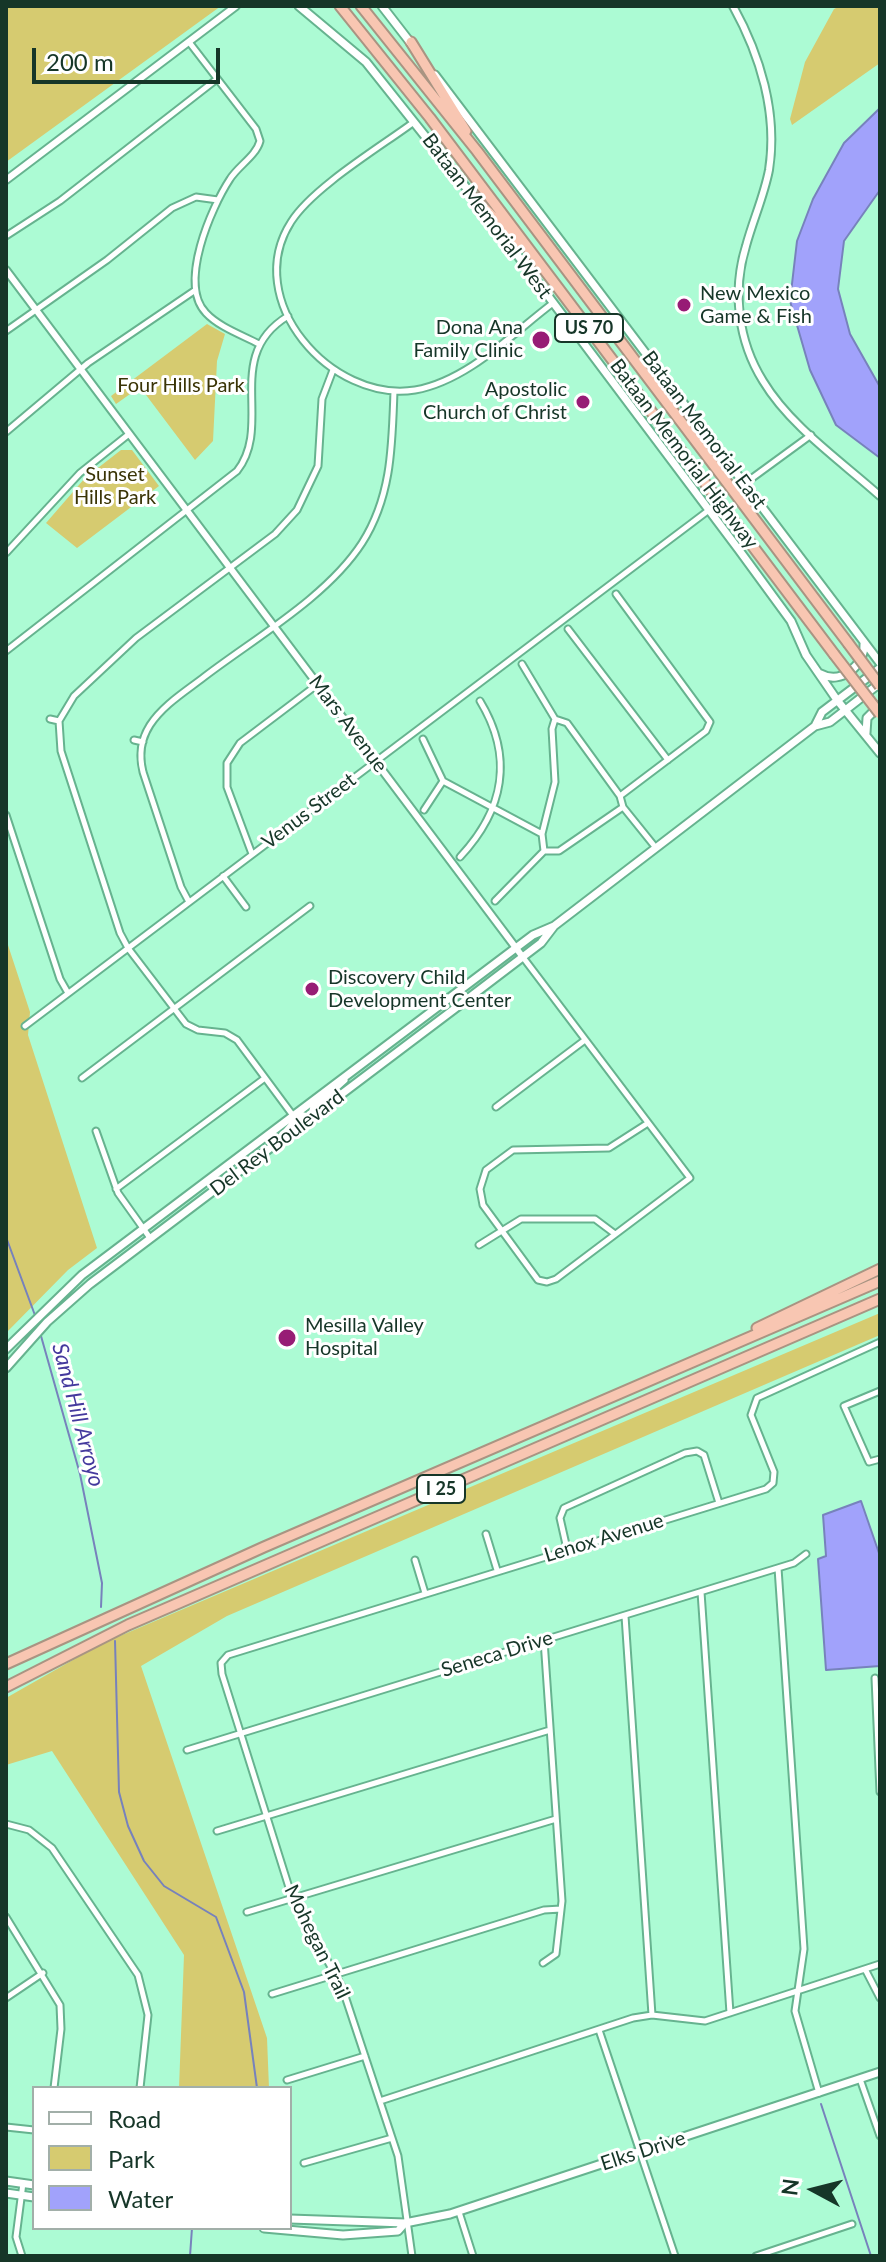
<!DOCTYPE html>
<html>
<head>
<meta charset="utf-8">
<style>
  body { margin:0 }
  #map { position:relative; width:886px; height:2262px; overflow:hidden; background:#acfbd4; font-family:Lato,sans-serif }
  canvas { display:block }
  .frame { position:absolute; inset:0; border:8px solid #163628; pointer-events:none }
  .legend { position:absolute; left:32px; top:2086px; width:260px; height:144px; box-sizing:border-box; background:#fff; border:2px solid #a2afa9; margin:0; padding:10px 14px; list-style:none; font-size:24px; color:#163628 }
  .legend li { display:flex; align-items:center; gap:16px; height:40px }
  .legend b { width:40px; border:2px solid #a2afa9 }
  .north { position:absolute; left:774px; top:2150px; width:80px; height:80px; -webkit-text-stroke:6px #fff; paint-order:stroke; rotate:277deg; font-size:22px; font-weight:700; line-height:32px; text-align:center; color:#163628 }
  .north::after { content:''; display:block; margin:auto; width:28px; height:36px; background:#163628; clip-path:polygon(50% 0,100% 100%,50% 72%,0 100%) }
  .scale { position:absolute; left:32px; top:48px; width:188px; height:36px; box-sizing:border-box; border:4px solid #163628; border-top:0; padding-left:10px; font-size:24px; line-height:28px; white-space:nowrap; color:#163628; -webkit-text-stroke:6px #fff; paint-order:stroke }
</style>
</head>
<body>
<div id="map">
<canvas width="886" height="2262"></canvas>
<div class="frame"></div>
<ul class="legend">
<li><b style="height:10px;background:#fff"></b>Road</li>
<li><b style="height:22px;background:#d6cb70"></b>Park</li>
<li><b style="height:22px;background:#a1a2fb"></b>Water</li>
</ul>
<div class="north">N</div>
<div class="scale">200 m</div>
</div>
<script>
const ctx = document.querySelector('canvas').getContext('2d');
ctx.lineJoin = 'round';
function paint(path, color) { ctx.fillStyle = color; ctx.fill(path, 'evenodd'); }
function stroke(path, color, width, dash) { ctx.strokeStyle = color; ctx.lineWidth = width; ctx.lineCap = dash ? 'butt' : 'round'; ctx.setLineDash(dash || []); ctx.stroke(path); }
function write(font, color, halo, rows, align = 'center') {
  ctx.font = font + ' Lato,sans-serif'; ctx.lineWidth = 6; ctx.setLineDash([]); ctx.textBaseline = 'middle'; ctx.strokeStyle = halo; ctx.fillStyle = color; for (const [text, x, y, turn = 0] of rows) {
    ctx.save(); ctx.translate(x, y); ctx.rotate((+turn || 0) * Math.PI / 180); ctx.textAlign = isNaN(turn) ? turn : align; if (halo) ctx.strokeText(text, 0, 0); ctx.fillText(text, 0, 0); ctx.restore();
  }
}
const green = new Path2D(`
  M6,6H221L6,162Z
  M840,6H880V63L792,125L790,119L805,62L834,9Z
  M207,324L225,334L217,361L213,441L195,460L140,387L116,404L111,396Z
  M121,450H132L159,486L77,548L46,523L85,478Z
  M6,939L30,1012L28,1035L97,1248L68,1270L7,1332Z
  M880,1313V1335L227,1616L141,1666L267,2038L269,2088H179L184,1955L52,1751L6,1765V1698L101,1644Z`);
const water = new Path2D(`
  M880,108V190L844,241L838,289L850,334L880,387V458L836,425L810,370L790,301L797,241L813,199L844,143Z
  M861,1501L880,1556V1666L826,1670L818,1559L826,1556L823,1515Z`);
const stream = new Path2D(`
  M6,1237L36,1318
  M41,1336L80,1474L102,1583L101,1607
  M115,1641L119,1792L128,1826L144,1861L164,1886L216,1917L244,1992L257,2088
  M821,2104L871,2256
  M190,2256L192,2228`);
const minor = new Path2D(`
  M189,42L256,129L260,141C256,156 238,166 230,179C211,208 178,284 206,313C219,327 242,335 259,344
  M414,122C380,147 312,188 291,222C241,300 331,403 415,390C467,381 512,334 553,303
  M6,236L60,201L217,79
  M6,331L107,260L172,208L196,197L218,200
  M6,432L88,363L194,291
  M744,484L811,435
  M6,553L80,473L129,434
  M616,594L710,722L706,731L620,796
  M568,629L668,760
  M6,651L237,471C274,424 222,356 288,316
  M522,664L555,719L567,723L620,796L623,807L656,848
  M50,719L59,721
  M423,739L443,781L542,834L544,851
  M134,740L143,742
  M424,810L443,781
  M6,815L60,979L68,993
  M542,834L555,782L552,729L555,719
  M252,854L227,787V763L240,743L318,684
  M460,857C504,810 514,757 480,701
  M223,876L246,907
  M495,901L544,851H559L623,807
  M189,902L181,887L143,772C139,756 141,739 150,725C163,705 186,691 204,677C255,638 327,597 362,543C392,496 392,445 394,391
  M522,956L690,1178L556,1279L547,1282L538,1280L483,1205L480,1189L486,1170L513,1150L609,1148L648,1123
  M25,1026L709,510
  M82,1078L310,906
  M496,1107L585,1040
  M300,1125L237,1040L225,1033L198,1030L186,1024L128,948L120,933L61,751L59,721L74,696L136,638L275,534L297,510L318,466L322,399L333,370
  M96,1131L118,1193L150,1238
  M116,1189L265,1078
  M479,1245L521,1219H595L615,1234
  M880,1391L844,1406L869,1462L880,1459
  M486,1534L497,1570
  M567,1549L560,1518L564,1508L685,1453L697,1451L704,1455L719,1503
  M415,1560L425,1593
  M778,1568L804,1949L795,2011L819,2093
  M701,1592L730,2013
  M625,1616L652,2015
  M875,1678L880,1792
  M187,1750L794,1563L806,1554
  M6,1824L29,1830L52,1848L138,1975L148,2015L140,2088
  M217,1831L550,1730
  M247,1912L556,1819
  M6,1917L60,2005L61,2029L54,2088
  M543,1963L556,1954L562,1901L544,1640
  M865,1969L880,1998
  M272,1994L544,1910L561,1909
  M6,1998L43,1973
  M599,2030L675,2256
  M860,2079L880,2136
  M287,2080L365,2056
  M380,2101L633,2018L652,2015L705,2021L880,1964
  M6,2127L34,2130
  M304,2163L392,2138
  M459,2212L473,2256
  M22,2256L16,2237L23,2183
  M412,2256L398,2156L342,1987L292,1897L222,1674L221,1663L228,1655L766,1489L773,1483L774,1472L751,1415L757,1398L880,1342
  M756,2256L852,2224`);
const tertiary = new Path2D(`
  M733,6C760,55 778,113 769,170C764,196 753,220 746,246C732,291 738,341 763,381C790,426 841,461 880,496
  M6,180L236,6
  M6,270L522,956`);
const secondary = new Path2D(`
  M299,6L366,62L476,200
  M382,6L413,46
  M435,75L880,663
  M488,216L739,550L791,621L806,655L837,700L880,753
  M821,674C841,685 865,665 864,644
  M815,726L822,712L880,668
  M866,733L867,718L880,705
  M296,1115L311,1117L314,1107L344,1080
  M279,1140L293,1124V1116
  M6,1349L82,1275L533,935L554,926
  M6,1368L47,1322L90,1284L453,1010L541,943L554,926L815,726L830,722L880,683
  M6,2181L34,2185
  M6,2193L34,2197
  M290,2219L405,2223L450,2214L880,2072
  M264,2228L343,2235L398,2231L405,2223`);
const motorway = new Path2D(`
  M340,6L430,118L834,654
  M361,6L477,151L848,643
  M411,42L466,131
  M473,197L519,242
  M757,1328L880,1269
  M6,1664L264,1547L880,1281
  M6,1687L128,1625L880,1299`);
const motorwayBridge = new Path2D(`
  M848,643L880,686
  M834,654L880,714`);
const markers = [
  [684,305,8,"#971c75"],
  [541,340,10,"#971c75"],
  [583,402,8,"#971c75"],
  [312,989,8,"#971c75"],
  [287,1338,10,"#971c75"]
];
const shields = [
  [589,328,68],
  [441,1489,48]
];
const shieldNames = [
  ["US 70",589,328],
  ["I 25",441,1489]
];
const streetNames = [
  ["Bataan Memorial West",487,216,53],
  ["Bataan Memorial East",704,430,53],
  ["Bataan Memorial Highway",684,454,53],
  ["Mars Avenue",348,724,53],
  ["Venus Street",309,811,-37],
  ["Del Rey Boulevard",277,1143,-37],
  ["Lenox Avenue",604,1538,-17],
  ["Seneca Drive",497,1654,-17],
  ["Mohegan Trail",317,1942,64],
  ["Elks Drive",643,2151,-18]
];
const poiNames = [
  ["New Mexico",700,294],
  ["Game & Fish",700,317],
  ["Dona Ana",523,328,"right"],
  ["Family Clinic",523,351,"right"],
  ["Apostolic",567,390,"right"],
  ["Church of Christ",567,413,"right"],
  ["Discovery Child",328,978],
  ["Development Center",328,1001],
  ["Mesilla Valley",305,1326],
  ["Hospital",305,1349]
];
const parkNames = [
  ["Four Hills Park",181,386],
  ["Sunset",115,475],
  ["Hills Park",115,498]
];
const waterNames = [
  ["Sand Hill Arroyo",78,1415,75]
];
paint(green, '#d6cb70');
paint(water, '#a1a2fb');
stroke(water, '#7782bc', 2);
stroke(stream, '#7782bc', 2);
stroke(minor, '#66b38f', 9);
stroke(tertiary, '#66b38f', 10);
stroke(secondary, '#66b38f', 11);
stroke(motorway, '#a99482', 13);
stroke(minor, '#fff', 5);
stroke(tertiary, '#fff', 6);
stroke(secondary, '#fff', 7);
stroke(motorway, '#f8c6b2', 9);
stroke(motorwayBridge, '#a99482', 13, []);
stroke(motorwayBridge, '#f8c6b2', 9);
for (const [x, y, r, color] of markers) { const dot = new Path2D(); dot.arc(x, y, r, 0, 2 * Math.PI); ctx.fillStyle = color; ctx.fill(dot); stroke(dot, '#fff', 3); }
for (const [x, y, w] of shields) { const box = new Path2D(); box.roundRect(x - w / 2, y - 14, w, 28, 6); ctx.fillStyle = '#fff'; ctx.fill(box); stroke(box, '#163628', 2); }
write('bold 18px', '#163628', null, shieldNames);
write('20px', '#163628', '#fff', streetNames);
write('20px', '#163628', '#fff', poiNames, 'left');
write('20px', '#3a3406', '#fff', parkNames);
write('italic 22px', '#44399d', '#fff', waterNames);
</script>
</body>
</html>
